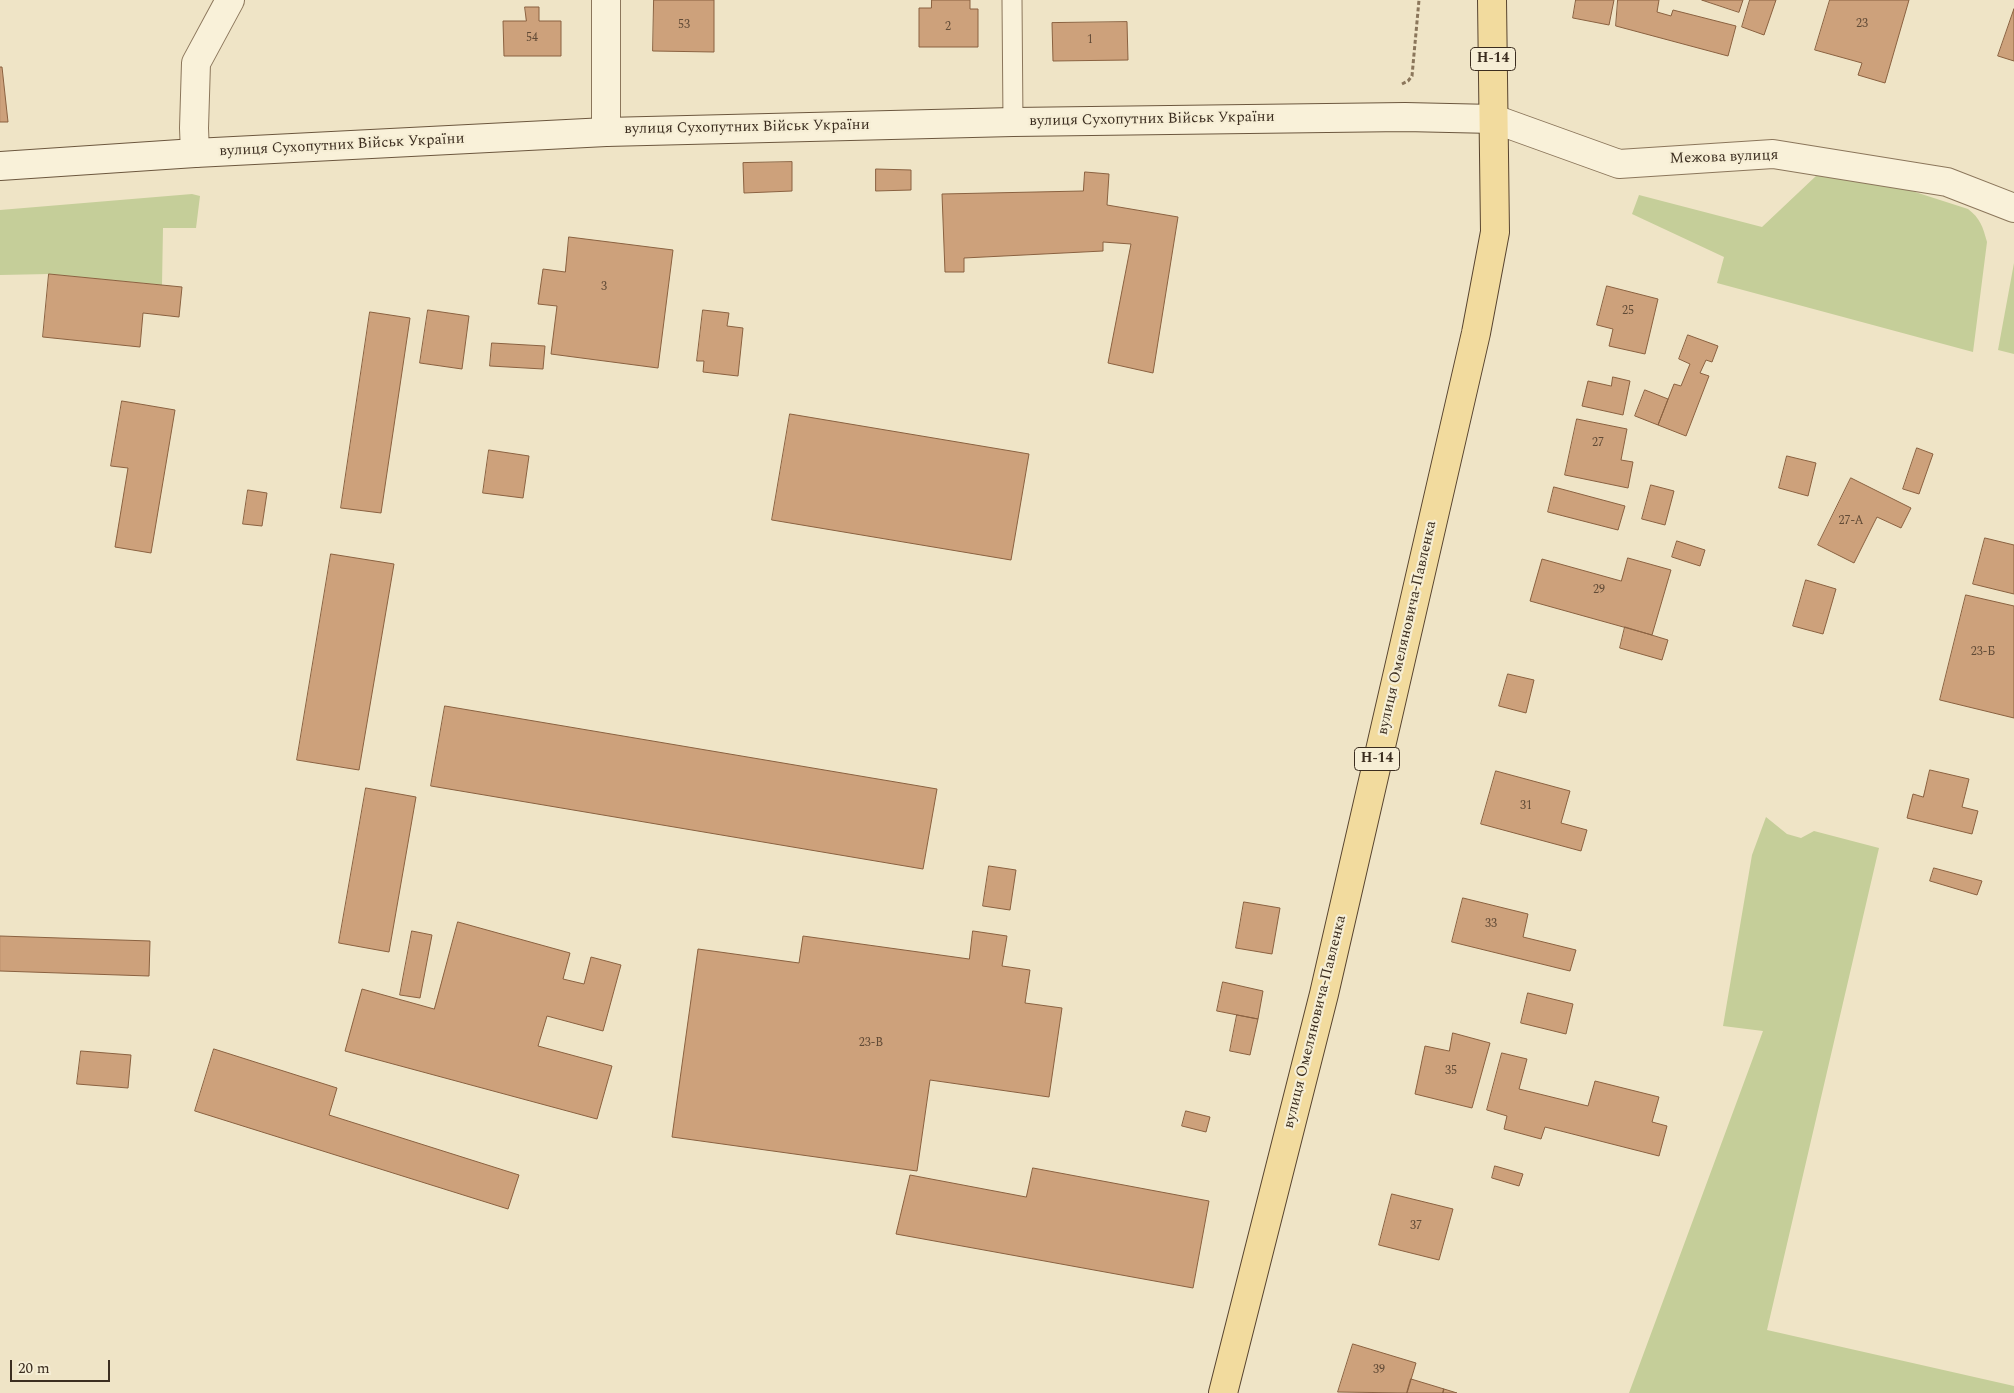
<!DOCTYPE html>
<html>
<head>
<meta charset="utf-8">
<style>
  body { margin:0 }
  #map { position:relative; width:2014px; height:1393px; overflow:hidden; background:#efe4c6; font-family:Spectral,serif }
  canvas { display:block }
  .scale { position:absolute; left:10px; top:1360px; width:100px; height:22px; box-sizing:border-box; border:2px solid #3b2d1f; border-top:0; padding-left:6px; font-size:15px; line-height:18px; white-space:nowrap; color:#3b2d1f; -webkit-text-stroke:4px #f6eed5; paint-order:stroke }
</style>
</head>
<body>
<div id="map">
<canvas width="2014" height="1393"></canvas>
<div class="scale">20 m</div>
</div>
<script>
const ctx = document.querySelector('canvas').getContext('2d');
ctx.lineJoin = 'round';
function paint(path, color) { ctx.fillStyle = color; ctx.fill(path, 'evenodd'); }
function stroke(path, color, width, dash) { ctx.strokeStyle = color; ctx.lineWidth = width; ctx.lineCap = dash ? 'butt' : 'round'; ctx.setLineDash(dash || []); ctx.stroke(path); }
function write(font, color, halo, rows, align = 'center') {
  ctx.font = font + ' Spectral,serif'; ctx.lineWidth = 4.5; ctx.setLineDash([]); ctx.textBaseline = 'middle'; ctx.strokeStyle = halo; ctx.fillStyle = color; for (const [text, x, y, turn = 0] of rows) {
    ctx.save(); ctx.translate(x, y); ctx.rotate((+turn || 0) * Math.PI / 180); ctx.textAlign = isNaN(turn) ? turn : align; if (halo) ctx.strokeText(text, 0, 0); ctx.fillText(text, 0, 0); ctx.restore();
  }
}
const green = new Path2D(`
  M1837,171L1856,173L1968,209C1980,218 1983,227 1987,242L1973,352L1717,283L1724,257L1632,214L1639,195L1762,227L1816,176Z
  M192,194L200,196L196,228H163L162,285L49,274L0,275V210Z
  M2014,263V354L1998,350Z
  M1766,817L1787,834L1801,838L1814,831L1879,848L1767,1330L2014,1386V1393H1629L1763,1031L1723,1026L1752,855Z`);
const building = new Path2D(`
  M654,0H714V52L653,51Z
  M932,0H970V9H978V47H919V8H931Z
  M1576,0H1614L1609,25L1573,18Z
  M1618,0H1659L1657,12L1671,16L1673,10L1736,26L1728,56L1616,26Z
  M1702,0H1743L1739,12Z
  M1750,0H1776L1764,35L1742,27Z
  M1830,0H1909L1885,83L1858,75L1862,63L1815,50Z
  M525,7H539V21H561V56H504L503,21H526Z
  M2014,9V61L1998,56Z
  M1127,22L1128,60L1053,61L1052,23Z
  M0,67H2L8,122H0Z
  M792,162V191L744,193L743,163Z
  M876,169L911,170V190L876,191Z
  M1085,172L1109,174L1107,205L1178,217L1153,373L1108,363L1131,244L1103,242V251L964,258V272H945L942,194L1083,191Z
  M569,237L673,250L658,368L551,354L557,306L538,304L543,269L565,272Z
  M49,274L182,287L179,317L143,313L140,347L43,337Z
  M1607,286L1658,299L1645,354L1609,346L1613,329L1597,325Z
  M428,310L469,316L462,369L420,363Z
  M703,310L729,313L727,326L743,328L738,376L703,372L704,361H697Z
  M370,312L410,318L381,513L341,508Z
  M1688,335L1718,346L1712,362L1706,360L1700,373L1709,376L1686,436L1658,425L1674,384L1681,386L1690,364L1679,359Z
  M492,343L545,346L543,369L490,366Z
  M1613,377L1630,381L1623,415L1582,406L1588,381L1611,386Z
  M1645,390L1668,399L1658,425L1635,416Z
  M122,401L175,410L151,553L115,547L128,468L111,466Z
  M790,414L1029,454L1011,560L772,520Z
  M1577,419L1627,429L1621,460L1633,462L1628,488L1565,475Z
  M1917,448L1933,454L1919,494L1903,489Z
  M489,450L529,456L523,498L483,493Z
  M1787,456L1816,463L1808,496L1779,488Z
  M1851,478L1911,508L1901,528L1877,517L1854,563L1818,545Z
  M1651,485L1674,491L1665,525L1642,519Z
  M1554,487L1625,506L1618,530L1548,512Z
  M248,490L267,493L262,526L243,524Z
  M1985,538L2014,545V594L1973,584Z
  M1677,541L1705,550L1700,566L1672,557Z
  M331,554L394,564L359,770L297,760Z
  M1628,558L1671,570L1652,635L1530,601L1542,559L1621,581Z
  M1806,580L1836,589L1823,634L1793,626Z
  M1966,595L2014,606V718L1940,700Z
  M1625,627L1668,640L1662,660L1620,648Z
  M1508,674L1534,680L1526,713L1499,706Z
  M445,706L937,789L923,869L431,786Z
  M1930,770L1969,779L1962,807L1978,811L1972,834L1907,818L1913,794L1923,797Z
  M1496,771L1570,791L1561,823L1587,830L1581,851L1481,824Z
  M366,788L416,797L389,952L339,943Z
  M989,866L1016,870L1010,910L983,906Z
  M1934,868L1982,881L1977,895L1930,881Z
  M1463,898L1528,914L1523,937L1576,950L1570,971L1452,942Z
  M1244,902L1280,908L1272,954L1236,948Z
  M458,922L570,953L563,979L584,984L591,957L621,965L603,1031L547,1016L538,1046L612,1066L597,1119L345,1051L362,989L434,1009Z
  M412,931L432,935L420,998L400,995Z
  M973,931L1007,936L1002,966L1030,970L1025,1003L1062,1008L1049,1097L930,1080L917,1171L672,1137L698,949L799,963L803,936L969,959Z
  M0,936L150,941L149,976L0,971Z
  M1223,982L1263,991L1258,1019L1217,1011Z
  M1528,993L1573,1004L1566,1034L1521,1023Z
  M1237,1015L1258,1019L1250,1055L1230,1051Z
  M1453,1033L1490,1043L1472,1108L1415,1094L1425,1046L1449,1051Z
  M214,1049L337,1088L329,1115L519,1175L508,1209L195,1111Z
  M81,1051L131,1055L128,1088L77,1084Z
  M1502,1053L1527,1059L1519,1089L1588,1106L1595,1081L1659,1097L1652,1122L1667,1126L1659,1156L1545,1127L1541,1139L1504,1129L1507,1116L1487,1110Z
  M1186,1111L1210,1117L1206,1132L1182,1126Z
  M1495,1166L1523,1174L1519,1186L1492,1178Z
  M1033,1168L1209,1201L1193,1288L896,1234L910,1175L1026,1197Z
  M1392,1194L1453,1209L1439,1260L1379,1245Z
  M1353,1344L1416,1363L1407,1393L1338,1392Z
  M1411,1379L1444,1389L1443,1393H1407Z
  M1444,1389L1457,1393H1443Z`);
const path = new Path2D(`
  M1402,84L1408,81L1412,76L1419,0`);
const lane = new Path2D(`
  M1012,0L1013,122`);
const street = new Path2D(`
  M606,0V132
  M1494,119L1619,164L1773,154L1947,182L2014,208
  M195,153L194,128L196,63L230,0`);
const secondary = new Path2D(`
  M0,166L195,153L606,132L1013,122L1405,117L1494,119`);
const primary = new Path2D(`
  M1223,1393L1324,994L1476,333L1495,232L1492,0`);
const numberNames = [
  ["23",1862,25],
  ["53",684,26],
  ["2",948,28],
  ["54",532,39],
  ["1",1090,41],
  ["3",604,288],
  ["25",1628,312],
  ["27",1598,444],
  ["27-А",1851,522],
  ["29",1599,591],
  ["23-Б",1983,653],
  ["31",1526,807],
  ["33",1491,925],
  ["23-В",871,1044],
  ["35",1451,1072],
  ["37",1416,1227],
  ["39",1379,1371]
];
const shields = [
  [1493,59,45],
  [1377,759,45]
];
const shieldNames = [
  ["Н-14",1493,59],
  ["Н-14",1377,759]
];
const streetNames = [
  ["вулиця Сухопутних Військ України",1152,120,-1],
  ["вулиця Сухопутних Військ України",747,128,-1],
  ["вулиця Сухопутних Військ України",342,146,-3],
  ["Межова вулиця",1724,158,-2],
  ["вулиця Омеляновича-Павленка",1408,628,-77],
  ["вулиця Омеляновича-Павленка",1316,1022,-76]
];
paint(green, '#c5ce99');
paint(building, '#cda17b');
stroke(building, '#8a6140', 1);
stroke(lane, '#8b765b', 21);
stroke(street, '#8b765b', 30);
stroke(secondary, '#6c573e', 30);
stroke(primary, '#58442f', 30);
stroke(path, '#8b765b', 3, [4, 2.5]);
stroke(lane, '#f9f1d9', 19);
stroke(street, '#f9f1d9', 28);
stroke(secondary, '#f9f1d9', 28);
stroke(primary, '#f2db9e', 28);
write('12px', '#604a36', null, numberNames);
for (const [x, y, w] of shields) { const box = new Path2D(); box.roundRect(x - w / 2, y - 11.5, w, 23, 4); ctx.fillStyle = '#f6eed5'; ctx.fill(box); stroke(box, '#3b2d1f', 1); }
write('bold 14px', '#3b2d1f', null, shieldNames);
write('15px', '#3b2d1f', '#f6eed5', streetNames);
</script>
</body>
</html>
